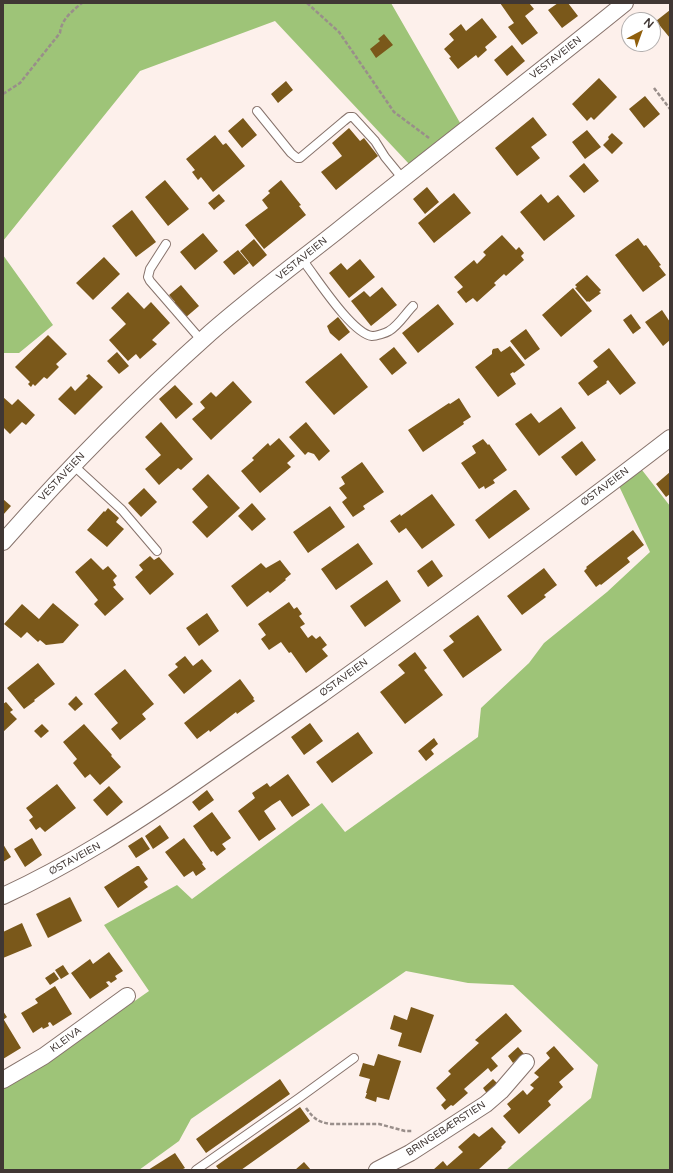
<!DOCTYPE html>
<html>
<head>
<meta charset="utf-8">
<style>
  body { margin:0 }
  #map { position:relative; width:673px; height:1173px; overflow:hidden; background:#fdf0eb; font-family:"Varela Round",sans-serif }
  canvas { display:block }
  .frame { position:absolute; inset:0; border:4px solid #403734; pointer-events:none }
  .north { position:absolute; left:621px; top:12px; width:40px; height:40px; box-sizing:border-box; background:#fff; border:1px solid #b3afae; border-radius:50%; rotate:41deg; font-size:11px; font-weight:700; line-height:16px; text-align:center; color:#403734 }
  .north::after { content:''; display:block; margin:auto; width:14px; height:18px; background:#905f0c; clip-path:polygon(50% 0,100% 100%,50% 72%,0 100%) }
</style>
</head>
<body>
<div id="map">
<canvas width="673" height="1173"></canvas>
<div class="frame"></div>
<div class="north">N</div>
</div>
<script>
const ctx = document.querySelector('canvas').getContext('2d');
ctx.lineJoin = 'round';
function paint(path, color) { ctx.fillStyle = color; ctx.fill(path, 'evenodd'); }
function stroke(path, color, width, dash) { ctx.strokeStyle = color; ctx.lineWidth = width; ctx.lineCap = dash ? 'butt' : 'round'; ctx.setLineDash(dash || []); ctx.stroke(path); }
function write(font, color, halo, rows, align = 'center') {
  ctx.font = font + ' "Varela Round",sans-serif'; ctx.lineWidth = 4; ctx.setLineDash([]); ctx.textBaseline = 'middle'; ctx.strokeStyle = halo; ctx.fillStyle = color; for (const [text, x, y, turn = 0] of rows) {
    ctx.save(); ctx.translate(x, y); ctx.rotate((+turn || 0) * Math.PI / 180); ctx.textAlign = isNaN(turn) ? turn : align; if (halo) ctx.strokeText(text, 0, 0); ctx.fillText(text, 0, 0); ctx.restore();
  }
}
const forest = new Path2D(`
  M3,3H391L463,128L410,165L275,21L140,71L3,241Z
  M3,255L53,325L19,353H3Z
  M642,470L670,506V1170H506L591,1098L598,1065L513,985L468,983L406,971L191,1119L179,1141L139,1170H3V1087L29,1075L149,991L104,925L177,885L192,899L322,803L345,832L478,737L481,708L529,663L544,643L607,592L650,552L619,486Z`);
const building = new Path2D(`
  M500,3H529L534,9L525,16L538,33L522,45L508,27L514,23Z
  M558,3H568L578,16L562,28L548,10Z
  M670,10V38L656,21Z
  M482,18L497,37L485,47L487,50L478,58L476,55L458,69L449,58L451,57L444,49L454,40L449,34L461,24L466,31Z
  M384,34L393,45L376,58L370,49L380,41L378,39Z
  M512,45L525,61L507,76L494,60Z
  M599,78L617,97L594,120L591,117L587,121L572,104Z
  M286,81L293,90L278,103L271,94Z
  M645,96L660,114L644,128L629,109Z
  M533,117L547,135L531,147L540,158L517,176L495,148Z
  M243,118L257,135L242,148L228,131Z
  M349,128L360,141L364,138L378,156L336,190L321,172L342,156L332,143Z
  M587,130L601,147L585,159L572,142Z
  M612,133L623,143L612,154L603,145L609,139L608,137Z
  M215,135L223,145L226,143L245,166L213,192L201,177L198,180L192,172L195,170L186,159Z
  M584,163L599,181L584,193L569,176Z
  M165,180L189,209L168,226L145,197Z
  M281,180L301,205L299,206L306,215L264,249L245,225L268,208L262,200L270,193L268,191Z
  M427,187L439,202L425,214L413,199Z
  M454,193L471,213L434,243L418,223Z
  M219,194L225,201L214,210L208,203Z
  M541,194L548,203L558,195L575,216L544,241L520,212Z
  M132,210L156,242L136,257L112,226Z
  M203,233L218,251L195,270L180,252Z
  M502,235L516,250L519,247L524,253L521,256L524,260L506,276L504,274L494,283L496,285L477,302L473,298L466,303L457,292L463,287L454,277L474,260L477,264L486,255L483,252Z
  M638,238L644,246L646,245L661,265L659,266L666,275L643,292L615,255Z
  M254,239L267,255L253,267L240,251Z
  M238,250L249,263L234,275L223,262Z
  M104,257L120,274L93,300L76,283Z
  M360,259L375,277L349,298L329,273L341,263L347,270Z
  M587,275L601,290L599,292L601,293L589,302L588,301L587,302L575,288L577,287L575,285Z
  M181,285L199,306L185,318L174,304L175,302L169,295Z
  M382,287L397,305L371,326L351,301L364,291L370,297Z
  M573,288L592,311L561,337L542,315Z
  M128,292L144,309L151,302L170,323L152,340L157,344L140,359L136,354L128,361L109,340L126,324L111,308Z
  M438,304L454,324L418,353L402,333Z
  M662,310L670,322V340L663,346L645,322Z
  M631,314L641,328L633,334L623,320Z
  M338,317L350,332L339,341L330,333L327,326Z
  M526,329L540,349L525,360L510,341Z
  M48,335L67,354L56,364L59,367L47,379L44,377L35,386L33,384L31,387L28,384L30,382L15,367Z
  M510,346L525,365L514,373L513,372L510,374L516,384L498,397L475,367L492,354V351L493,349L498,348L501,352Z
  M394,347L407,363L392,375L379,359Z
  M609,348L636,383L620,395L608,380L606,382L607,383L588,396L578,383L598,367L593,361Z
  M117,352L129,366L119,374L107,361Z
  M341,353L368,387L334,415L305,382Z
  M89,374L103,387L75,415L58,399L71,386L75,391L88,378L86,376Z
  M233,381L252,402L211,440L192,419L205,408L200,402L211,392L216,397Z
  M175,385L193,404L176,419L159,399Z
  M3,397L12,405L18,399L35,415L26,425L22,422L10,434L3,427Z
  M459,398L471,417L463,422L464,424L423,452L408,430L449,403L450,404Z
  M561,407L576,428L539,456L515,424L531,413L539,423Z
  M161,422L193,459L181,470L178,468L159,485L145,469L161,455L145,437Z
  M306,422L330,451L319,461L314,454L308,452L305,455L289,437Z
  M279,438L295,456L287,463L291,467L260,493L241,471L254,460L252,458L268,443L270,446Z
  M483,439L488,445L489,444L507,470L493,480L495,483L485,489L484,486L479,489L461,463L476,453L472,446Z
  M582,441L596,460L576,476L561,457Z
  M362,462L384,492L363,506L365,509L353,517L342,502L347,498L339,488L345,484L341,477Z
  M670,472V494L666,497L656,484Z
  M208,474L240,508L207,538L192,522L208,507L192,489Z
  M144,488L157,502L141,517L128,503Z
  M514,490H516L530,509L489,539L475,520Z
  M432,494L455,525L422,549L406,528L399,533L390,521L400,514L401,516Z
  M3,499L11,506L3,515Z
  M252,503L266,519L252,531L238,516Z
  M330,506L345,527L308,553L293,532Z
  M108,508L119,518L116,522L124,529L107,547L87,530L104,511L105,512Z
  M633,530L644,545L627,558L630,562L601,585L600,584L596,587L584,571L587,568L586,567Z
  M358,543L373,564L336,590L321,569Z
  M150,556L154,560L159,557L174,574L150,595L135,577L143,570L139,565Z
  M91,558L103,570L108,566L117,576L113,580L116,585L113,587L124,599L105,616L94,604L98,600L75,572Z
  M280,560L291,574L285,579L286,580L270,593L268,591L247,607L231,586L261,563L266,568Z
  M432,560L443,576L428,587L417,571Z
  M544,568L557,585L544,595L546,597L522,615L507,596Z
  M387,580L401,601L365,627L350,606Z
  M289,602L294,609L297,607L302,614L299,616L305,624L300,627L308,638L312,635L316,639L320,636L327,645L322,649L328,656L306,673L291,652L289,653L281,642L269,650L261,639L266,635L258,624Z
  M53,603L79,625L63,643L46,645L40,640L38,642L27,632L21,638L4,624L22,604L39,619Z
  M207,613L219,631L199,646L186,628Z
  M478,615L502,650L463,678L443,650L454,642L449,636Z
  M415,652L427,668L424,670L443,695L405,724L380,692L405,673L398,665Z
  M185,656L193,666L202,659L212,671L184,694L168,675L178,667L175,664Z
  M38,663L55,684L34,700L35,701L24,709L7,688Z
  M125,669L154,704L142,714L146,719L120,740L111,729L118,723L94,694Z
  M240,679L254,698L253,699L255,701L237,714L236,712L210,732L209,730L197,739L184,723Z
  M76,696L83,704L75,711L68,704Z
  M6,702L13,710L10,712L17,719L3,732V704Z
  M310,723L323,741L304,755L291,737Z
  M42,724L49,731L41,738L34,731Z
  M84,724L112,755L111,756L121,767L100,785L90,774L85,778L73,763L77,759L63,742Z
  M358,732L373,753L332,783L316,762Z
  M434,738L438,744L431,750L434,754L426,761L418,751Z
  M288,774L310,805L292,817L280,800L272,805L264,811L276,829L259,841L238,811L255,798L252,793L267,783L270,787Z
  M57,784L76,808L45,832L40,827L36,830L29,820L33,817L26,808Z
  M109,786L123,802L107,816L93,800Z
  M207,790L214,800L199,811L192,802Z
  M212,812L231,838L222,844L226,849L217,856L213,851L211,852L193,826Z
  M160,825L169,838L153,849L145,836Z
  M142,837L150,849L136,858L128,846Z
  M32,838L42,855L25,867L14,849Z
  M184,838L203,863L202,864L206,869L196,876L193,871L184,877L165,852Z
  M3,844L11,857L3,862Z
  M137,866H139L148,879L144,882L148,887L118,908L104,887Z
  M70,897L82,921L48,938L36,914Z
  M22,923L32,946L3,958V932Z
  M109,952L123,971L115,976L117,979L111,983L109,981L106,982L109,986L90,999L71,973L90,959L93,964Z
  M63,965L69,974L61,979L55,970Z
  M54,972L59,979L50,985L45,978Z
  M55,986L72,1014L53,1026L50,1022L48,1023L49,1026L43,1029L42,1027L33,1033L21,1013L38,1003L35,999Z
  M411,1007L434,1015L421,1053L398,1046L402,1033L390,1029L394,1015L407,1020Z
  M3,1011L7,1017L3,1020Z
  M506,1013L522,1031L491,1058L498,1066L491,1072L488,1068L464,1089L468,1093L453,1106L451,1105L445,1110L441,1105L446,1100L436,1088L451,1074L448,1071L479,1043L475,1040Z
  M4,1020L21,1048L3,1059V1021Z
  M554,1046L574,1069L559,1082L563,1087L548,1101L551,1105L519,1134L503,1116L511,1109L507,1104L523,1090L527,1095L534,1088L530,1085L539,1077L534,1073L550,1058L546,1053Z
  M518,1047L524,1054L513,1063L508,1056Z
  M378,1054L401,1061L389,1100L377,1097L376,1102L365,1098L367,1093H366L370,1079L359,1076L363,1063L374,1066Z
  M280,1079L290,1094L206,1153L196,1139Z
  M493,1079L499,1085L488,1095L483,1088Z
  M300,1107L310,1121L241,1170H219L216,1166Z
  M492,1127L506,1142L501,1147L502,1148L478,1170H433L443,1161L447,1166L463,1152L458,1147L474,1133L479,1137Z
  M175,1153L185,1168L181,1170H148Z
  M304,1162L311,1170H295Z`);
const path = new Path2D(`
  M307,3L339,32L394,112L429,138
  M654,88L670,109
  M3,94L20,83L60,33C61,20 72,11 82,3
  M306,1108C314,1119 318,1122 331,1124H379L405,1131H412`);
const lane = new Path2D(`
  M257,111L291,153L297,158H300L344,121L349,117H353L375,141L385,157L403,179
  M166,244L150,269L148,277L150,281L202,341
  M303,258L307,266C319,282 353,334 372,336C376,336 386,333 389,331C399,325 405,314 413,306
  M73,465L122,510L157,551
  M196,1170L299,1098L354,1058`);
const street = new Path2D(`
  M3,542C68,468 136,399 210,333C250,298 294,265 336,232C432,155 530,80 625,3
  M3,896C70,865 131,826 192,784C236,754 279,724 322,694C439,610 556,526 670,438
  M3,1080L44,1056L127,996
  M377,1170L410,1153L486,1104L501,1091L526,1062`);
const streetNames = [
  ["VESTAVEIEN",556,58,-38],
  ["VESTAVEIEN",302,259,-39],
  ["VESTAVEIEN",62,477,-47],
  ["ØSTAVEIEN",605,487,-37],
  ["ØSTAVEIEN",344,678,-36],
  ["ØSTAVEIEN",75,859,-29],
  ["KLEIVA",66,1040,-36],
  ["BRINGEBÆRSTIEN",446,1129,-33]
];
paint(forest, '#9ec478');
paint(building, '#7a581a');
stroke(lane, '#86726b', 10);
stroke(street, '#86726b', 18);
stroke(path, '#998e8a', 2.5, [4, 2]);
stroke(lane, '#fff', 8);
stroke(street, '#fff', 16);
write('10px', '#403734', '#fff', streetNames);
</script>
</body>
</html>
